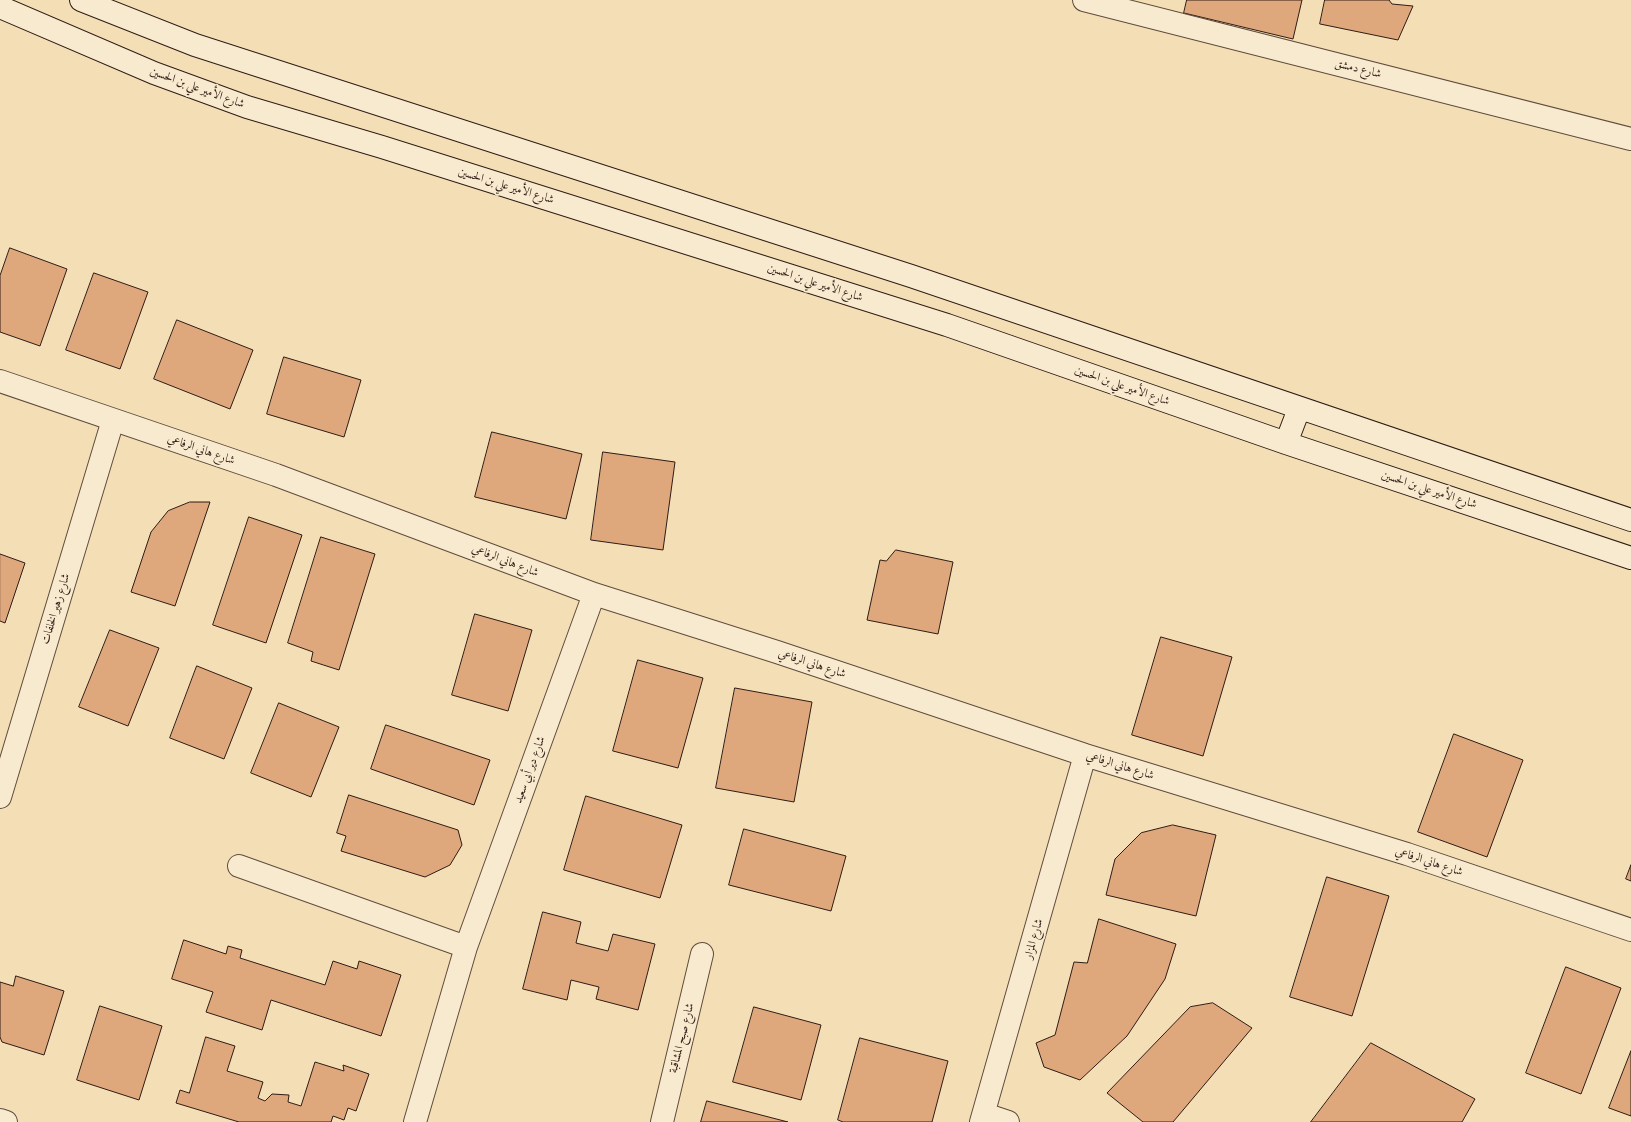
<!DOCTYPE html>
<html>
<head>
<meta charset="utf-8">
<style>
  body { margin:0 }
  canvas { display:block; background:#f4deb5 }
</style>
</head>
<body>
<canvas width="1631" height="1122"></canvas>
<script>
const ctx = document.querySelector('canvas').getContext('2d');
ctx.lineJoin = 'round';
function paint(path, color) { ctx.fillStyle = color; ctx.fill(path, 'evenodd'); }
function stroke(path, color, width, dash) { ctx.strokeStyle = color; ctx.lineWidth = width; ctx.lineCap = dash ? 'butt' : 'round'; ctx.setLineDash(dash || []); ctx.stroke(path); }
function write(font, color, halo, rows, align = 'center') {
  ctx.font = font + ' Alegreya,Amiri,serif'; ctx.lineWidth = 3.5; ctx.setLineDash([]); ctx.textBaseline = 'middle'; ctx.strokeStyle = halo; ctx.fillStyle = color; for (const [text, x, y, turn = 0] of rows) {
    ctx.save(); ctx.translate(x, y); ctx.rotate((+turn || 0) * Math.PI / 180); ctx.textAlign = isNaN(turn) ? turn : align; if (halo) ctx.strokeText(text, 0, 0); ctx.fillText(text, 0, 0); ctx.restore();
  }
}
const building = new Path2D(`
  M1187,0H1302L1293,39L1184,13Z
  M1325,0H1389L1392,4L1413,6L1398,40L1320,24Z
  M10,248L67,269L40,346L0,332V276Z
  M94,273L148,292L120,369L66,350Z
  M177,320L253,350L230,409L154,379Z
  M284,357L361,380L344,437L267,414Z
  M492,432L582,454L566,519L475,497Z
  M603,452L675,462L663,550L591,540Z
  M190,502H210L175,606L131,592L151,532L168,511Z
  M249,517L302,535L266,643L213,625Z
  M321,537L375,554L339,670L311,661L313,652L288,643Z
  M896,550L953,562L938,634L867,620L880,560L886,561Z
  M0,554L25,563L5,623L0,621Z
  M475,614L532,630L508,711L452,695Z
  M110,630L159,648L128,726L79,707Z
  M1161,637L1232,657L1203,756L1132,735Z
  M638,660L703,678L678,768L613,751Z
  M197,666L252,688L224,759L170,738Z
  M735,688L812,702L794,802L716,788Z
  M279,703L339,727L311,797L251,773Z
  M386,725L490,760L474,805L371,769Z
  M1454,734L1523,760L1487,857L1418,832Z
  M349,795L458,830L462,845L450,865L425,877L341,851L346,836L337,833Z
  M586,796L682,825L660,898L564,870Z
  M1173,825L1216,835L1196,916L1106,895L1115,859L1141,833Z
  M744,829L846,856L831,911L729,885Z
  M1631,865V881L1626,879Z
  M1327,877L1389,896L1352,1016L1290,997Z
  M543,912L581,922L576,943L608,951L613,934L655,944L638,1010L596,999L599,987L571,980L567,1000L523,989Z
  M1099,919L1176,944L1165,979L1127,1036L1080,1080L1044,1067L1036,1043L1055,1035L1074,962L1087,963Z
  M184,940L226,954L228,946L242,950L240,958L325,985L333,961L357,969L359,961L401,975L381,1036L271,1000L262,1030L206,1012L213,992L172,979Z
  M1566,967L1621,988L1581,1094L1526,1073Z
  M16,976L64,991L44,1055L2,1042L0,1037V982L13,986Z
  M1213,1003L1252,1028L1173,1122H1143L1107,1093L1190,1007Z
  M100,1006L162,1026L139,1100L77,1080Z
  M754,1007L821,1025L801,1100L733,1082Z
  M206,1037L235,1046L227,1071L263,1082L258,1098L265,1101L272,1094L289,1095L288,1102L301,1106L315,1062L344,1071L343,1065L369,1074L356,1111L348,1108L344,1120L333,1116L331,1122H239L176,1103L180,1090L189,1093Z
  M860,1038L948,1061L932,1122H843L838,1120Z
  M1371,1043L1475,1099L1462,1122H1311Z
  M1631,1051V1116L1609,1108Z
  M707,1101L788,1122H701Z`);
const minor = new Path2D(`
  M1084,0L1631,139
  M0,381L276,475L594,594L777,652L1085,755L1407,854L1631,930
  M0,797L113,420
  M239,866L466,947
  M984,1114L1008,1122
  M0,1120L6,1122
  M415,1122L466,947L594,594
  M662,1122L702,954
  M981,1122L1085,755`);
const secondary = new Path2D(`
  M81,0L195,45L911,276L1631,520
  M0,7L154,73L247,107L382,147L947,325L1286,443L1631,558
  M1286,443L1299,409`);
const streetNames = [
  ["شارع دمشق",1358,69,14],
  ["شارع الأمير علي بن الحسين",197,88,20],
  ["شارع الأمير علي بن الحسين",506,186,17],
  ["شارع الأمير علي بن الحسين",815,283,18],
  ["شارع الأمير علي بن الحسين",1122,386,19],
  ["شارع هاني الرفاعي",201,450,19],
  ["شارع الأمير علي بن الحسين",1429,490,18],
  ["شارع هاني الرفاعي",505,561,21],
  ["شارع زهير الخلفات",56,609,-73],
  ["شارع هاني الرفاعي",812,664,18],
  ["شارع هاني الرفاعي",1120,766,17],
  ["شارع دير أبي سعيد",530,770,-70],
  ["شارع هاني الرفاعي",1429,862,18],
  ["شارع المزار",1034,939,-74],
  ["شارع صبح المشاقبة",682,1038,-76]
];
paint(building, '#dea77c');
stroke(building, '#2f1c15', 1);
stroke(minor, '#604c3d', 24);
stroke(secondary, '#2f1c15', 24);
stroke(minor, '#f8eacf', 22);
stroke(secondary, '#f8eacf', 22);
write('12px', '#2f1c15', '#f8eacf', streetNames);
</script>
</body>
</html>
